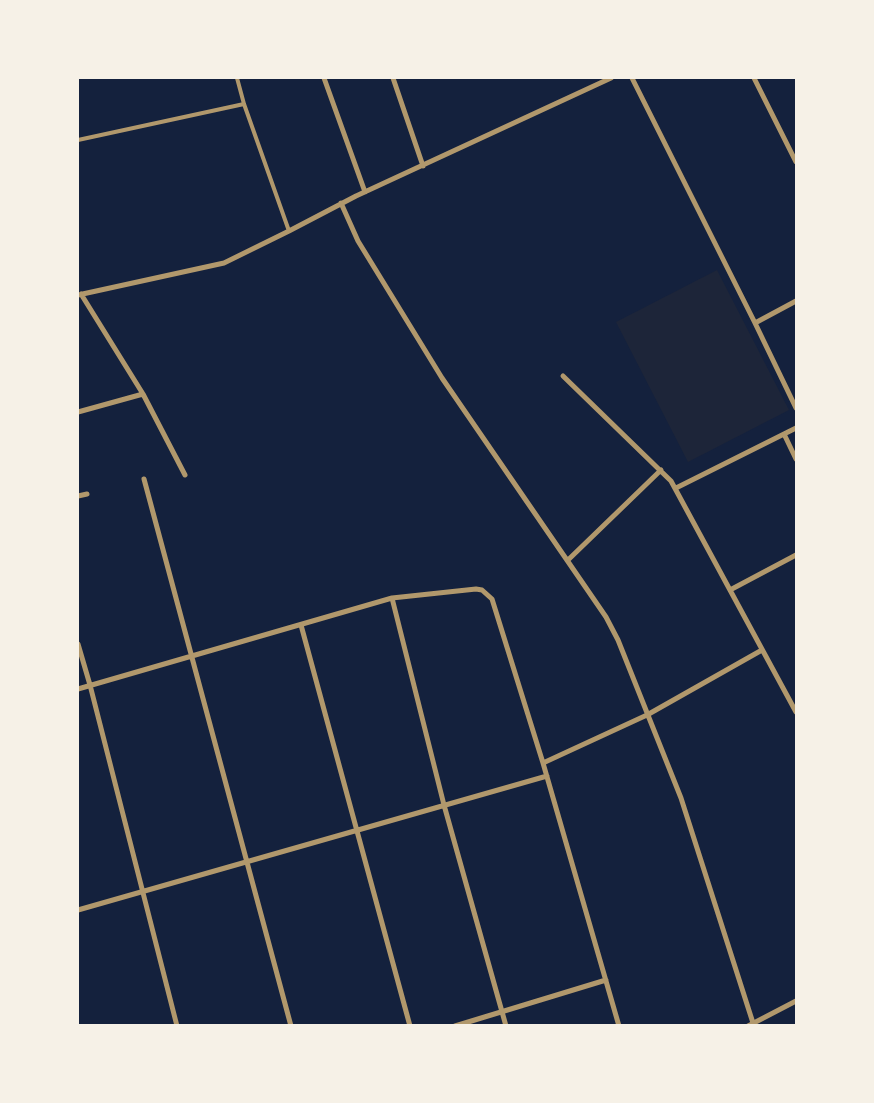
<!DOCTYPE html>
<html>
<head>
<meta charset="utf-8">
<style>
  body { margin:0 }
  #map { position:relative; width:874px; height:1103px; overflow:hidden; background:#14213d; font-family:Roboto,sans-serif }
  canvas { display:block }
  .frame { position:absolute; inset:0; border:79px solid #f6f1e7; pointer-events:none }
</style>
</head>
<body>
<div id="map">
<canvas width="874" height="1103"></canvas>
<div class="frame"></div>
</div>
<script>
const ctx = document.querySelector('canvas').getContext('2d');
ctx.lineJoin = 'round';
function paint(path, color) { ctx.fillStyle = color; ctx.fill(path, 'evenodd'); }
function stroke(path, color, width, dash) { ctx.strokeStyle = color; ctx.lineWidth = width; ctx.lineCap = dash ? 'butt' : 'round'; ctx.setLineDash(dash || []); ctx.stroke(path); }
const green = new Path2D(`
  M717,270L789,410L688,462L616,322Z`);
const service = new Path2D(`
  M237,78L244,104L289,231
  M78,140L244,104`);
const minor = new Path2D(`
  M324,78L365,192
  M393,78L423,166
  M632,78L755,323
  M754,78L796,162
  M341,203L358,241L442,378L606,617L618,640L681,798L753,1023
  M81,294L143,394L185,475
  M78,295L224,263L289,231L356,196L611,78
  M796,301L755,323L796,408
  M563,376L671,481L796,712
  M78,412L143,394
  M796,428L784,434L796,459
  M144,479L291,1026
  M676,488L784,434
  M78,496L87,494
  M568,560L661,470
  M730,590L796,555
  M392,598L444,805L506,1026
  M301,625L410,1026
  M78,644L90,685L177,1026
  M78,689L392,598L476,589L482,590L492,599L543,763L619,1026
  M543,763L647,715L762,650
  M78,910L547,776
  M455,1026L606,980
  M748,1026L796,1001`);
paint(green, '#1d2539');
stroke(service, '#b1986c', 4);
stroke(minor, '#b1986c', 5);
</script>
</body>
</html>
